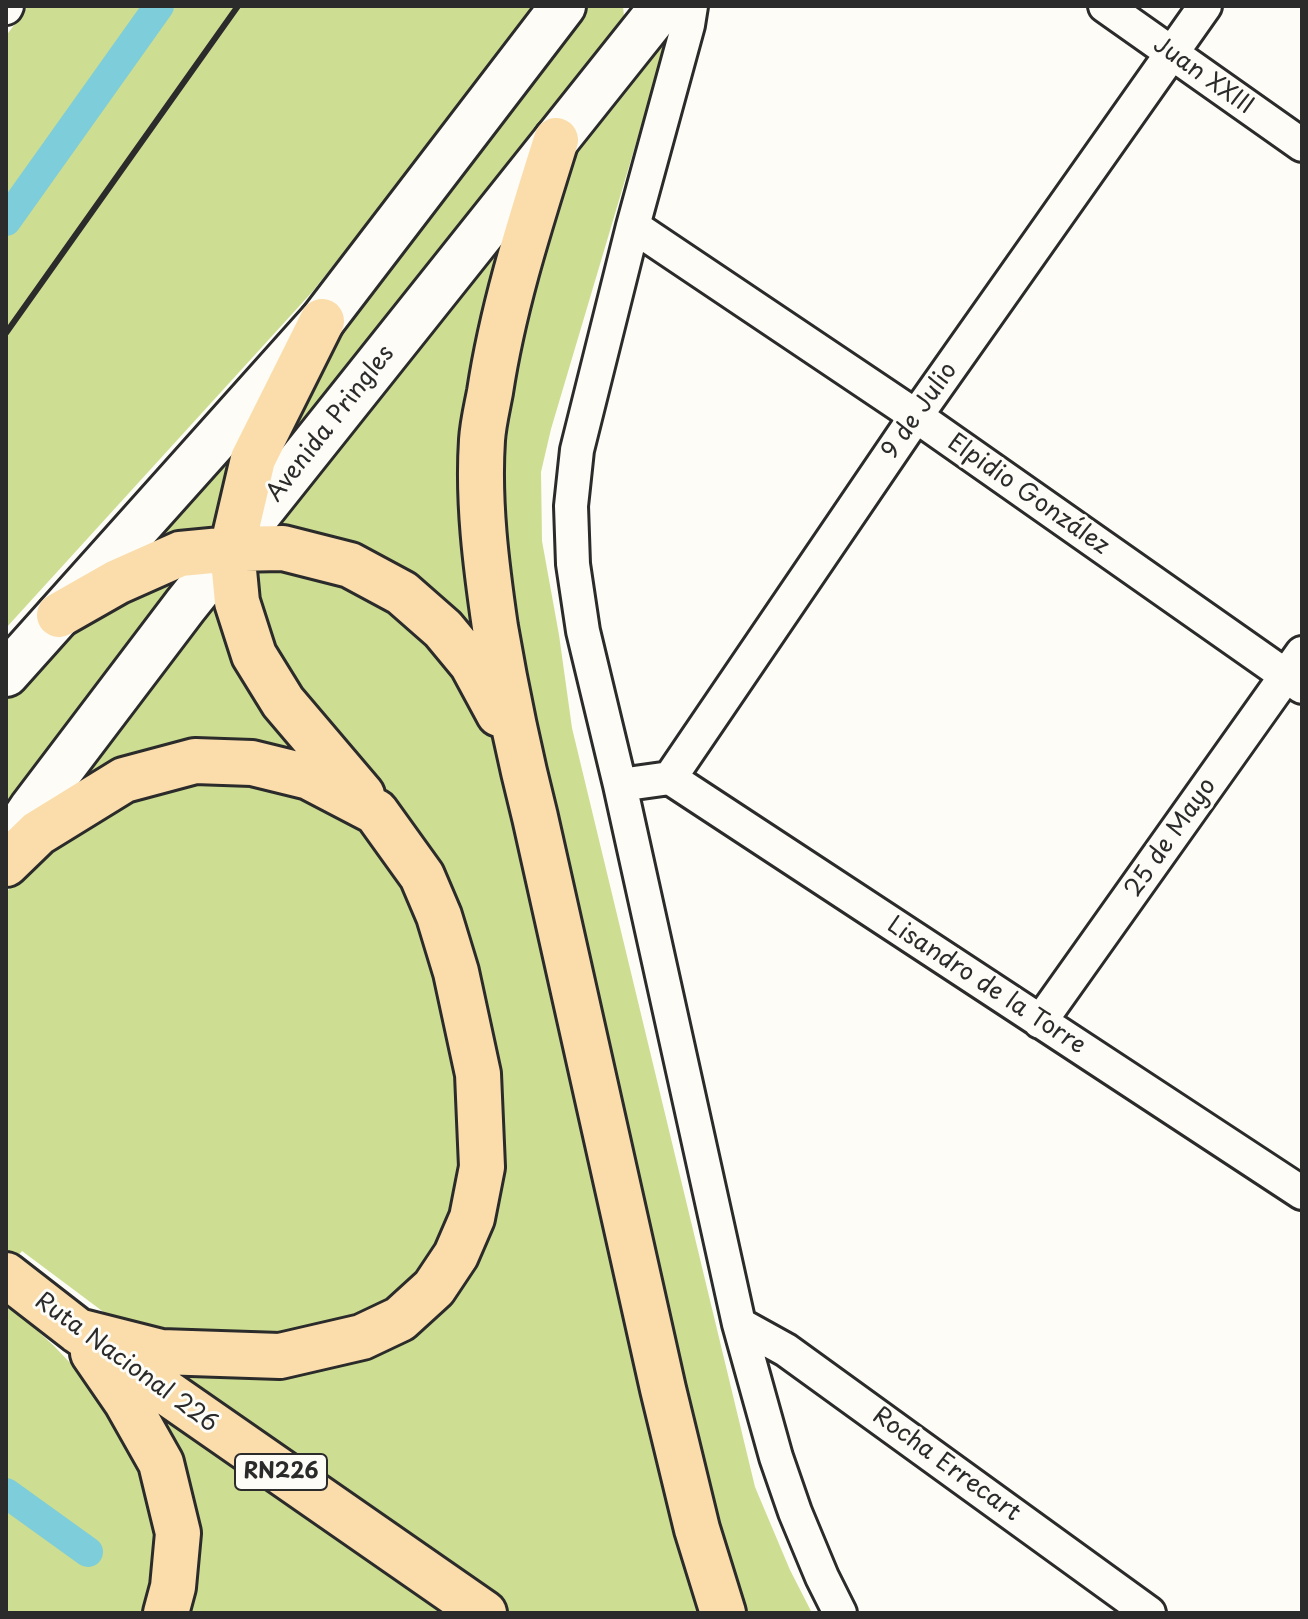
<!DOCTYPE html>
<html>
<head>
<meta charset="utf-8">
<style>
  body { margin:0 }
  #map { position:relative; width:1308px; height:1619px; overflow:hidden; background:#fdfcf7; font-family:"Playpen Sans",sans-serif }
  canvas { display:block }
  .frame { position:absolute; inset:0; border:8px solid #2b2b2b; pointer-events:none }
</style>
</head>
<body>
<div id="map">
<canvas width="1308" height="1619"></canvas>
<div class="frame"></div>
</div>
<script>
const ctx = document.querySelector('canvas').getContext('2d');
ctx.lineJoin = 'round';
function paint(path, color) { ctx.fillStyle = color; ctx.fill(path, 'evenodd'); }
function stroke(path, color, width, dash) { ctx.strokeStyle = color; ctx.lineWidth = width; ctx.lineCap = dash ? 'butt' : 'round'; ctx.setLineDash(dash || []); ctx.stroke(path); }
function write(font, color, halo, rows, align = 'center') {
  ctx.font = font + ' "Playpen Sans",sans-serif'; ctx.lineWidth = 6; ctx.setLineDash([]); ctx.textBaseline = 'middle'; ctx.strokeStyle = halo; ctx.fillStyle = color; for (const [text, x, y, turn = 0] of rows) {
    ctx.save(); ctx.translate(x, y); ctx.rotate((+turn || 0) * Math.PI / 180); ctx.textAlign = isNaN(turn) ? turn : align; if (halo) ctx.strokeText(text, 0, 0); ctx.fillText(text, 0, 0); ctx.restore();
  }
}
const green = new Path2D(`
  M28,6H539L503,56L388,196L313,291L6,628V36Z
  M580,6H623L624,17L255,505L326,356Z
  M669,32L551,429L541,472L542,541L559,635L572,728L755,1487L790,1570L812,1613H733L490,534L522,278L591,114Z
  M531,192L506,271L492,677L471,643L258,539Z
  M259,416L229,539L114,573Z
  M247,560L300,563L392,601L490,718L711,1613H506L154,1366L293,1375L466,1260L457,926L269,661Z
  M192,561L6,823V695L93,613Z
  M221,582L318,766L277,754L49,813Z
  M163,779L285,786L367,827L424,922L459,1078L464,1188L421,1282L340,1334L141,1340L22,1251L6,1271V893L27,867L58,836Z
  M6,1302L54,1346L116,1411L150,1470L168,1542L157,1613H6Z
  M135,1387L461,1613H183Z`);
const canal = new Path2D(`
  M6,221L159,6
  M6,1493L88,1552`);
const street = new Path2D(`
  M691,6L688,25L633,226L577,450L571,506L573,564L583,631L620,785L739,1324L776,1457L795,1512L822,1577L840,1613
  M1105,6L1302,145
  M6,8L7,6
  M633,226L916,416L1302,687
  M670,778L1302,1193
  M620,785L670,778L916,416L1205,6
  M1040,1022L1302,653
  M739,1324L786,1350L1149,1613`);
const secondary = new Path2D(`
  M6,674L322,321L563,6
  M6,847L32,808L185,606L663,6`);
const highway = new Path2D(`
  M556,140C530,223 503,306 490,392C487,408 483,424 482,440C478,502 486,565 495,627C506,691 519,754 535,817L663,1389L697,1529L723,1613
  M322,321L253,459L232,549L237,602L254,655L283,702L362,795
  M59,615L117,582L180,554L232,549L283,548L350,565L402,593L443,629L472,664L499,714
  M6,864L38,833L124,780L195,761L252,763L309,777L376,812L422,876L439,916L456,972L478,1074L482,1167L472,1218L456,1255L434,1288L400,1319L362,1337L280,1356L161,1352L78,1331
  M6,1275L78,1331L484,1613
  M93,1353L126,1401L161,1463L178,1533L173,1587L166,1613`);
const rail = new Path2D(`
  M6,333L238,6`);
const shields = [
  [281,1472,92]
];
const shieldNames = [
  ["RN226",281,1472]
];
const streetNames = [
  ["Juan XXIII",1203,76,35],
  ["9 de Julio",920,411,-55],
  ["Avenida Pringles",331,424,-52],
  ["Elpidio González",1028,495,35],
  ["25 de Mayo",1171,838,-55],
  ["Lisandro de la Torre",986,986,33],
  ["Ruta Nacional 226",126,1363,36],
  ["Rocha Errecart",946,1465,36]
];
paint(green, '#cddd91');
stroke(canal, '#7ecdda', 30);
stroke(street, '#2b2b2b', 38);
stroke(secondary, '#2b2b2b', 50);
stroke(highway, '#2b2b2b', 50);
stroke(street, '#fdfcf7', 32);
stroke(secondary, '#fdfcf7', 44);
stroke(highway, '#faddab', 44);
stroke(rail, '#2b2b2b', 6);
for (const [x, y, w] of shields) { const box = new Path2D(); box.roundRect(x - w / 2, y - 18, w, 36, 6); ctx.fillStyle = '#fdfcf7'; ctx.fill(box); stroke(box, '#2b2b2b', 2); }
write('bold 22px', '#2b2b2b', null, shieldNames);
write('24px', '#2b2b2b', '#fdfcf7', streetNames);
</script>
</body>
</html>
